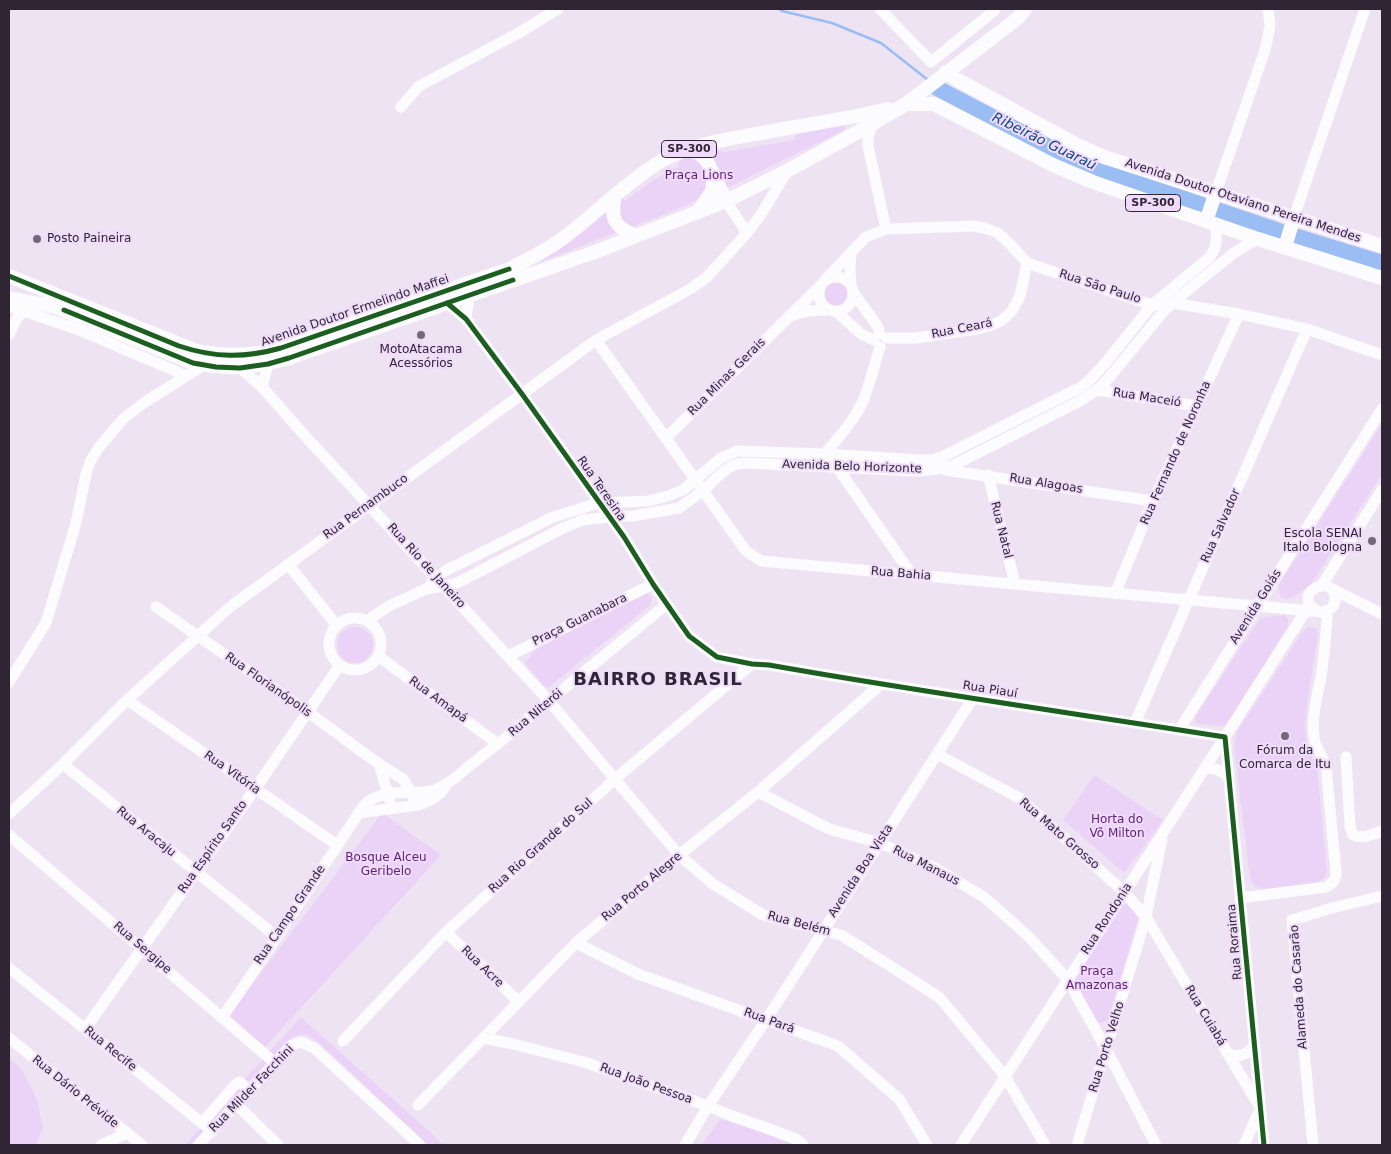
<!DOCTYPE html>
<html>
<head>
<meta charset="utf-8">
<style>
  body { margin:0 }
  #map { position:relative; width:1391px; height:1154px; overflow:hidden; background:#eee3f3; font-family:"DejaVu Sans",sans-serif }
  canvas { display:block }
  .frame { position:absolute; inset:0; border:10px solid #2f2534; pointer-events:none }
</style>
</head>
<body>
<div id="map">
<canvas width="1391" height="1154"></canvas>
<div class="frame"></div>
</div>
<script>
const ctx = document.querySelector('canvas').getContext('2d');
ctx.lineJoin = 'round';
function paint(path, color) { ctx.fillStyle = color; ctx.fill(path, 'evenodd'); }
function stroke(path, color, width, dash) { ctx.strokeStyle = color; ctx.lineWidth = width; ctx.lineCap = dash ? 'butt' : 'round'; ctx.setLineDash(dash || []); ctx.stroke(path); }
function write(font, color, halo, rows, align = 'center') {
  ctx.font = font + ' "DejaVu Sans",sans-serif'; ctx.lineWidth = 4; ctx.setLineDash([]); ctx.textBaseline = 'middle'; ctx.strokeStyle = halo; ctx.fillStyle = color; for (const [text, x, y, turn = 0] of rows) {
    ctx.save(); ctx.translate(x, y); ctx.rotate((+turn || 0) * Math.PI / 180); ctx.textAlign = isNaN(turn) ? turn : align; if (halo) ctx.strokeText(text, 0, 0); ctx.fillText(text, 0, 0); ctx.restore();
  }
}
const green = new Path2D(`
  M842,124L845,127L844,130L731,186L660,216L537,263L622,196L625,201L650,182L678,167L680,158L711,149L724,152L795,140L796,131Z
  M823 294a13 13 0 1 1 26 0a13 13 0 1 1-26 0Z
  M1382,424V474L1311,584L1294,597L1286,599L1281,596L1278,586Z
  M642,594H649L652,599L650,605L548,688L543,685L525,663L536,649Z
  M1285,615L1288,619V626L1226,725L1218,726L1196,723L1195,717L1259,620L1268,617Z
  M1308,627L1315,628L1318,633L1306,711L1305,724L1307,749L1317,767L1327,872L1323,879L1316,883L1263,889C1256,888 1252,885 1250,878L1234,746L1237,732L1304,630Z
  M337 645a18 18 0 1 1 36 0a18 18 0 1 1-36 0Z
  M1094,775L1163,820L1124,873L1063,820Z
  M382,813L441,855L265,1047L229,1015Z
  M1122,903C1133,905 1134,910 1138,919L1108,1020L1102,1023L1094,1021L1072,979Z
  M301,1017L444,1145H428L315,1039C302,1032 299,1033 287,1041L191,1145H185Z
  M9,1057L23,1072L37,1099L43,1129L35,1145H9Z
  M720,1119L788,1141L794,1145H702Z`);
const stream = new Path2D(`
  M779,9L782,11L832,23L881,43L928,80`);
const river = new Path2D(`
  M937,88L1069,157L1090,167L1294,236L1382,263`);
const minor = new Path2D(`
  M880,9L931,62L995,10
  M401,107L419,86L517,34L558,9
  M872,124L868,138V146L886,229
  M1216,192L1266,47L1270,25L1268,9
  M726,201L747,233
  M1294,217L1365,9
  M819 294a17 17 0 1 1 34 0a17 17 0 1 1-34 0Z
  M825,280L866,237L886,229L974,226L988,229L998,233L1010,244L1027,263L1152,305L1172,303L1239,314L1307,329L1382,355
  M851,285L850,269L851,253
  M853,292L878,327L880,334
  M447,303L466,319L522,394L624,537L653,584L689,636L717,657L752,664L769,665C921,692 1073,713 1225,737L1264,1145
  M9,306L79,330L187,376
  M836,311L861,334L874,340
  M790,316L808,311L828,310
  M466,319L469,296
  M9,335L17,318L26,307
  M887,338H916L977,329L989,326L1001,321L1012,311L1020,296L1027,263
  M596,340L741,544L746,551L761,561L1322,612C1329,611 1335,607 1335,600C1337,571 1288,593 1317,611
  M880,347C875,363 871,380 865,396C857,418 839,436 825,454L837,467L912,575
  M240,368L262,387L307,438L549,701L679,855L713,884L763,915L841,935L939,997L1005,1076L1045,1145
  M262,387L268,364
  M1097,390L1197,406
  M666,438L821,285
  M945,470L1153,501
  M988,475L1015,584
  M288,564L337,626
  M431,583L436,577L445,571L553,517L599,503L648,501L668,496L683,490L721,458L737,451L825,454L921,460H931L942,457L1079,388L1089,381L1103,366L1152,305L1210,257C1218,245 1217,237 1215,224
  M1322,585L1382,490
  M1332,589L1382,614
  M1115,594L1153,501L1239,314
  M156,607L308,712L379,764L403,779L418,805
  M329 644a26 26 0 1 1 52 0a26 26 0 1 1-52 0Z
  M367,621L387,607L426,589L444,586L457,583L563,528L583,520L609,517L633,516L679,508L703,491L716,478L728,468L737,464L744,463L918,471L938,469L954,465L1078,402L1097,390L1108,379L1163,312L1172,303L1235,252L1258,239
  M378,656L498,744
  M508,656L653,584
  M9,682L46,623L76,523L86,474L90,462L99,447L124,418L145,402L204,365
  M127,700L337,845
  M1135,723L1307,329
  M1179,730L1382,409
  M937,754L1021,799L1124,892L1146,917L1258,1104
  M1346,757L1350,827L1353,835C1364,839 1372,835 1382,831
  M63,764L277,937
  M379,764L390,801
  M1205,768C1215,768 1222,770 1229,778
  M758,792L829,829L880,843L935,868L984,897L1029,937L1068,980L1106,1049L1156,1145
  M358,813L418,805C430,801 438,797 445,787
  M9,814L63,764L127,700L230,607L596,340L692,288L707,277L747,233L762,213L787,171
  M9,835L275,1063
  M1240,898L1326,887C1332,884 1336,880 1336,873L1326,766C1324,757 1317,751 1315,742C1310,720 1317,698 1321,677C1324,655 1327,633 1327,611
  M446,932L519,1002
  M576,943L638,974L838,1046L899,1099L927,1145
  M9,968L212,1131
  M222,1018L277,937L364,805C391,782 417,801 443,786C454,780 463,771 473,763C493,748 513,732 532,715C577,678 622,641 667,604
  M85,1029L255,789L340,665
  M9,1038L142,1145
  M484,1038L513,1044L584,1062L708,1106L732,1116L764,1127L798,1140L803,1145
  M343,1041L446,932L615,779L752,664
  M1229,1054C1241,1058 1247,1054 1254,1045
  M236,1104L278,1145
  M418,1105L576,943L679,855L758,792L880,685
  M202,1123L235,1085L240,1082L249,1090
  M101,1145L127,1133
  M198,1145L292,1045L301,1042L314,1048L420,1145
  M685,1145L708,1106L766,1020L973,698
  M961,1145L1225,737L1308,607
  M1077,1145L1146,917L1162,839
  M1244,1145L1260,1109
  M1313,1145L1292,920L1332,908L1382,896`);
const major = new Path2D(`
  M946,72L956,79L1077,145L1104,157L1382,246
  M906,104H934L1053,165L1093,182L1258,239L1382,278
  M688,150L699,153L707,161L726,201
  M615,195C610,219 614,227 636,236
  M698,212L712,191L714,178
  M1206,221L1216,192
  M1285,247L1294,217
  M9,276L194,350C218,356 241,356 266,352L509,269C528,260 545,251 562,239C588,220 612,196 638,177C646,171 655,164 663,160C694,144 728,139 762,133C804,125 847,119 888,109
  M9,298L55,307L193,363C229,370 254,368 289,358L595,252L726,201L787,171L872,124L906,104L1018,18L1025,9`);
const cycleway = new Path2D(`
  M9,276L179,346C215,358 245,358 281,348L509,269
  M447,303L466,319L522,394L624,537L653,584L689,636L717,657L752,664L769,665C921,692 1073,713 1225,737L1264,1145
  M64,310L193,363L216,367L240,368L268,364L289,358L513,280`);
const markers = [
  [37,239,5,"#726877"],
  [421,335,5,"#726877"],
  [1372,541,5,"#726877"],
  [1285,736,5,"#726877"]
];
const shields = [
  [689,149,55],
  [1153,203,55]
];
const shieldNames = [
  ["SP-300",689,149],
  ["SP-300",1153,203]
];
const parkNames = [
  ["Praça Lions",699,176],
  ["Horta do",1117,820],
  ["Võ Milton",1117,834],
  ["Bosque Alceu",386,858],
  ["Geribelo",386,872],
  ["Praça",1097,972],
  ["Amazonas",1097,986]
];
const streetNames = [
  ["Avenida Doutor Otaviano Pereira Mendes",1243,201,18],
  ["Rua São Paulo",1100,287,18],
  ["Avenida Doutor Ermelindo Maffei",355,311,-19],
  ["Rua Ceará",962,329,-11],
  ["Rua Minas Gerais",727,377,-45],
  ["Rua Maceió",1147,398,9],
  ["Rua Fernando de Noronha",1176,453,-66],
  ["Avenida Belo Horizonte",852,467,2],
  ["Rua Alagoas",1046,484,9],
  ["Rua Teresina",601,489,55],
  ["Rua Pernambuco",366,507,-36],
  ["Rua Salvador",1221,526,-66],
  ["Rua Natal",1001,530,76],
  ["Rua Rio de Janeiro",426,566,48],
  ["Rua Bahia",901,574,5],
  ["Avenida Goiás",1256,607,-58],
  ["Praça Guanabara",580,620,-26],
  ["Rua Florianópolis",268,685,35],
  ["Rua Piauí",990,690,9],
  ["Rua Amapá",438,700,36],
  ["Rua Niterói",536,713,-40],
  ["Rua Vitória",232,773,35],
  ["Rua Aracaju",146,832,39],
  ["Rua Mato Grosso",1059,834,41],
  ["Rua Rio Grande do Sul",541,846,-42],
  ["Rua Espírito Santo",213,847,-55],
  ["Rua Manaus",926,866,27],
  ["Avenida Boa Vista",861,871,-57],
  ["Rua Porto Alegre",642,887,-40],
  ["Rua Campo Grande",290,915,-56],
  ["Rua Rondonia",1107,919,-57],
  ["Rua Belém",799,924,15],
  ["Rua Roraima",1235,942,-95],
  ["Rua Sergipe",142,948,41],
  ["Rua Acre",482,967,44],
  ["Alameda do Casarão",1299,987,-94],
  ["Rua Cuiabá",1205,1016,59],
  ["Rua Pará",769,1021,20],
  ["Rua Porto Velho",1107,1047,-73],
  ["Rua Recife",110,1049,39],
  ["Rua João Pessoa",646,1084,20],
  ["Rua Milder Facchini",252,1089,-46],
  ["Rua Dário Prévide",75,1092,39]
];
const poiNames = [
  ["Posto Paineira",47,239,"left"],
  ["MotoAtacama",421,350],
  ["Acessórios",421,364],
  ["Escola SENAI",1362,534,"right"],
  ["Italo Bologna",1362,548,"right"],
  ["Fórum da",1285,751],
  ["Comarca de Itu",1285,765]
];
const waterNames = [
  ["Ribeirão Guaraú",1044,142,26]
];
const districtNames = [
  ["BAIRRO BRASIL",658,680]
];
paint(green, '#ebd2f7');
stroke(stream, '#9abdf3', 2.5);
stroke(river, '#9abdf3', 16);
stroke(minor, '#fcfbfd', 11);
stroke(major, '#fcfbfd', 14);
stroke(cycleway, '#1b5e20', 5);
for (const [x, y, r, color] of markers) { const dot = new Path2D(); dot.arc(x, y, r, 0, 2 * Math.PI); ctx.fillStyle = color; ctx.fill(dot); stroke(dot, '#f0dcfa', 2); }
for (const [x, y, w] of shields) { const box = new Path2D(); box.roundRect(x - w / 2, y - 8.5, w, 17, 4); ctx.fillStyle = '#f0dcfa'; ctx.fill(box); stroke(box, '#2f2534', 1); }
write('bold 11px', '#2f2534', null, shieldNames);
write('12px', '#5e1f77', '#f0dcfa', parkNames);
write('12px', '#2f2534', '#f0dcfa', streetNames);
write('12px', '#2f2534', '#f0dcfa', poiNames);
write('italic 14px', '#0f4886', '#f0dcfa', waterNames);
ctx.letterSpacing = '1px';
write('bold 18px', '#2f2534', '#f0dcfa', districtNames);
ctx.letterSpacing = '0px';
</script>
</body>
</html>
